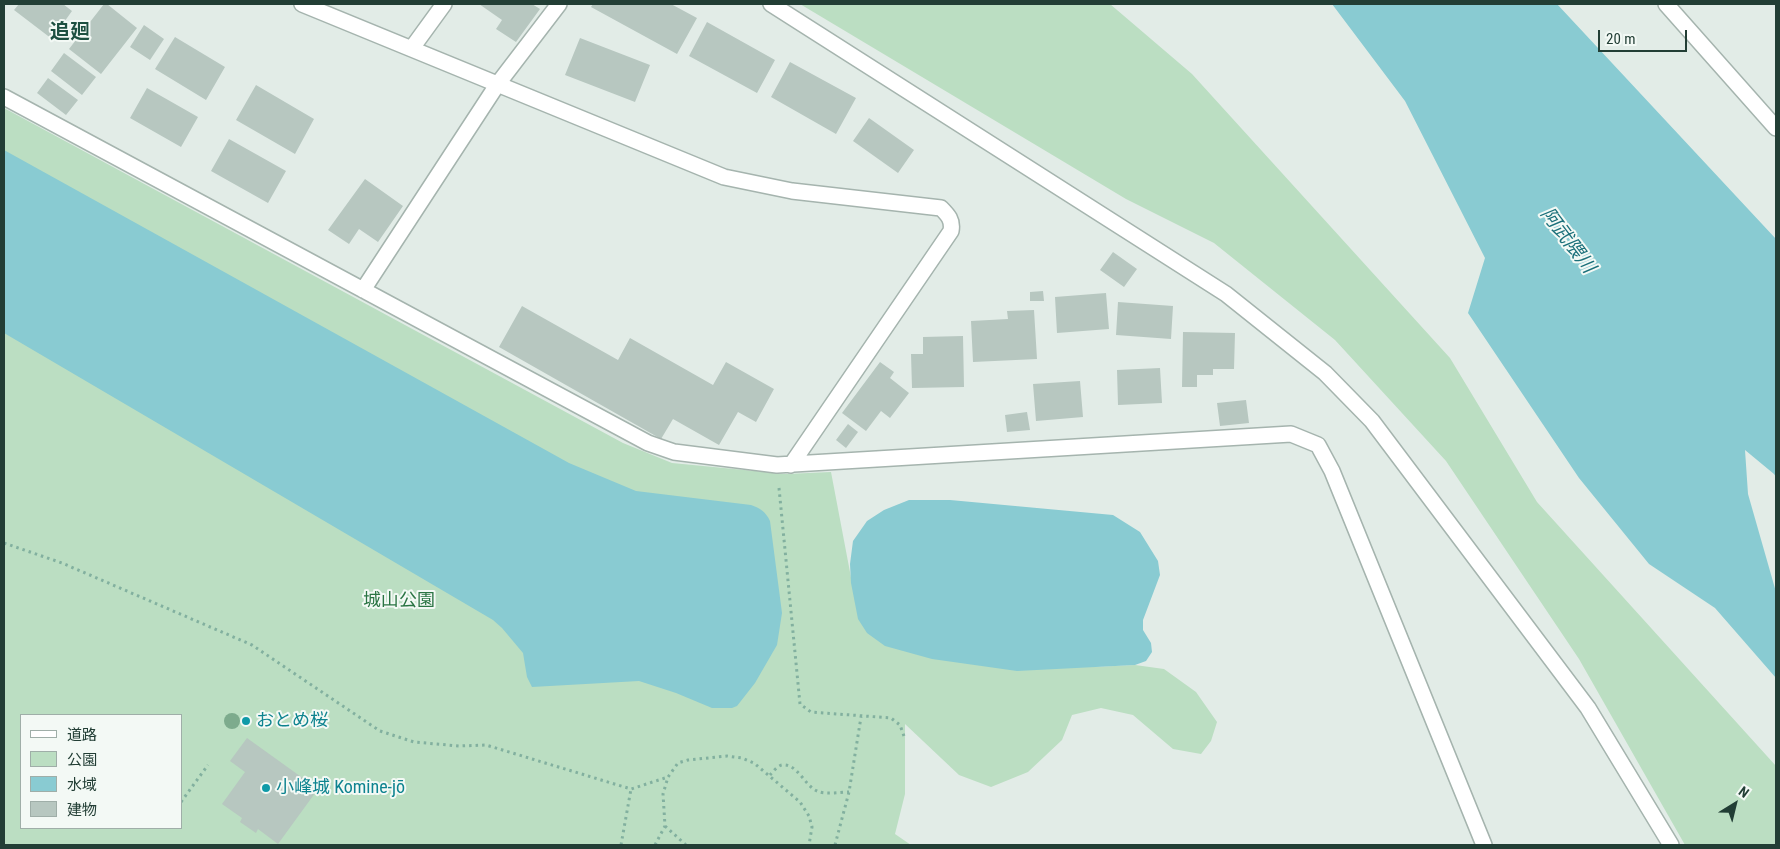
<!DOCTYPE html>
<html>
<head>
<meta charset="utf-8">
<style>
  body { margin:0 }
  #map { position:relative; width:1780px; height:849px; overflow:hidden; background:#e2ece7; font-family:"Roboto Condensed","Noto Sans JP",sans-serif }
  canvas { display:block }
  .frame { position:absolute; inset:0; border:5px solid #223e35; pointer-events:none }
  .legend { position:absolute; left:20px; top:714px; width:162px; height:115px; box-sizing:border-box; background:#f3f9f5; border:1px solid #9faea8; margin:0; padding:6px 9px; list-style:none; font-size:15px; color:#223e35 }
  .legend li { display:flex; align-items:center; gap:10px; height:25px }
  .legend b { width:25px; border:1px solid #9faea8 }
  .north { position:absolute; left:1710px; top:779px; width:50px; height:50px; -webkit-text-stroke:4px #f3f9f5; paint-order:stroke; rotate:36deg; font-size:14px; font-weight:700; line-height:20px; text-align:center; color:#223e35 }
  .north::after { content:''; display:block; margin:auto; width:18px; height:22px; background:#223e35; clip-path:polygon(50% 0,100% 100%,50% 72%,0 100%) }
  .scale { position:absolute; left:1598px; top:30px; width:89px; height:22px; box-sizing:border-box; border:2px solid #223e35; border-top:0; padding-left:6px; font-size:15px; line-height:18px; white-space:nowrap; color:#223e35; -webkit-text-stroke:4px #f3f9f5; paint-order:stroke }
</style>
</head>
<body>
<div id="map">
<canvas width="1780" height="849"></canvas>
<div class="frame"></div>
<ul class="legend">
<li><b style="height:6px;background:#fff"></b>道路</li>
<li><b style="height:14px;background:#bbdec2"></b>公園</li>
<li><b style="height:14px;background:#89cbd2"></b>水域</li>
<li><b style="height:14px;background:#b7c7c0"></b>建物</li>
</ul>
<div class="north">N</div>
<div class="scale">20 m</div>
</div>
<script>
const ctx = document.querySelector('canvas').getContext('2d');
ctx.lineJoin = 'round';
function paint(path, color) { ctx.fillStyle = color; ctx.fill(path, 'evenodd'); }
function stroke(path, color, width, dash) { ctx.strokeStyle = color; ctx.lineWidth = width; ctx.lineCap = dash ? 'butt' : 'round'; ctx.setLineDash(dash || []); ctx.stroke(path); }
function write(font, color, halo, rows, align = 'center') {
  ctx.font = font + ' "Roboto Condensed","Noto Sans JP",sans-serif'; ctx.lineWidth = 4; ctx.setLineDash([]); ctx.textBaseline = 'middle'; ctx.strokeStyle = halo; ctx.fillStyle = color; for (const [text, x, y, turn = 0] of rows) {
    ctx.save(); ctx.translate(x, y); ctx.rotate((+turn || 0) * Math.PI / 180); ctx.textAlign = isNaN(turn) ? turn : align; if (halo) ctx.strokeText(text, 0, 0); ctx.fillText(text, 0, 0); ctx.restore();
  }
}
const green = new Path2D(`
  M800,4H1110L1192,74L1450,358L1537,502L1776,766V845H1685L1579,659L1446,461L1335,340L1214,243L1126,199Z
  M4,108L623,443L672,463L786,474L831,472L857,609L1094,667L1135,665L1164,669L1196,692L1217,722L1211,741L1201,754L1173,749L1133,715L1101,708L1072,715L1062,740L1028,772L991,787L959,775L905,724V794L895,834L911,845H4ZM21,715H181V828H21Z`);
const water = new Path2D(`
  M1332,4H1557L1776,239V477L1774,474L1745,450L1748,494L1776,592V678L1715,608L1649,564L1579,478L1468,313L1485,258L1405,101Z
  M4,150L569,463L636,491L751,505C760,508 766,512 770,521L782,613L777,645L755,683L737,706L732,708H712L676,693L639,681L532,687L527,677L523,653L502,628L493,620L4,333Z
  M909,500H950L1113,515L1140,532L1158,561L1160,575L1143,620V630L1151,643L1152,652L1146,661L1135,665L1017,671L932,659L885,646L867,633L858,619L851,583L850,564L853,541L867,521L884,510Z`);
const building = new Path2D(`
  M19,4H63L72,11L52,39L14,10Z
  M104,4H107L137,28L101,74L69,49Z
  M479,4H532L540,9L516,42L496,29L502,20Z
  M593,4H671L697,18L677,54L591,7Z
  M707,22L775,60L757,93L689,56Z
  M144,25L164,39L150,60L130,47Z
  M175,37L225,67L206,100L155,69Z
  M580,38L650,65L635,102L565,75Z
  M64,53L96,77L82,95L51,71Z
  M790,62L856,98L836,134L771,97Z
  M48,78L78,100L66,115L37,93Z
  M256,85L314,119L295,154L236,120Z
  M147,88L198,117L181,147L130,118Z
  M869,118L914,150L898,173L853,141Z
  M229,139L286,171L268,203L211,171Z
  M365,179L403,206L378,242L359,229L349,244L328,230Z
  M1113,252L1137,269L1124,287L1100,270Z
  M1043,291L1044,301H1030V292Z
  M1106,293L1109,329L1057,333L1055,297Z
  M1118,302L1173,306L1171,339L1116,335Z
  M522,306L618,360L630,338L713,385L726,362L774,389L756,422L738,412L719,445L673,419L661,439L499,347Z
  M1034,310L1037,359L973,362L971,321L1008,319L1007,311Z
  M1183,332L1235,333L1234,369H1213V375H1197V387H1182Z
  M963,336L964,387L912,388L911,354H923V337Z
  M880,362L894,372L890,378L909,393L890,418L881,411L866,431L842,413Z
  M1160,368L1162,403L1118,405L1117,370Z
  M1080,381L1083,417L1036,421L1033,384Z
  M1246,400L1249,423L1220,426L1217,403Z
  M1027,412L1030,430L1007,432L1005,415Z
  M848,424L858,432L846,448L836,440Z
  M247,738L318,789L278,844L258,829L256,833L240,822L242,818L222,804L245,772L230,761Z`);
const path = new Path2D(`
  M779,488L800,704L811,712L891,718L900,725L905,739
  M4,543L62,563L252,645L380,731L414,742L459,746L486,745L631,789L668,777
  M770,775C773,772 777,766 782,765C797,763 805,786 817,791C825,795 840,792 849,792
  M181,802L208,765
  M665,826L686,845
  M621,845L631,789
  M655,845L665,826L663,794L668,777L678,763L688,760L727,756L742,758L754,763L800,802L809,816L812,827L809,845
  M835,845L849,792L861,717`);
const minor = new Path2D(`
  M302,4L724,177L792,191L941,208C948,215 953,220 951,231L791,465
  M771,4L1226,294L1325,373L1372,421L1588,708L1671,845
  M1666,4L1776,128
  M412,48L444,4
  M4,97L648,443L674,452L777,465L1291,434L1318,445L1332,471L1484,845
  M363,290L497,85L559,4`);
const trees = [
  [232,721]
];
const markers = [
  [246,721,5,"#0f9aa8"],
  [266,788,5,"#0f9aa8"]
];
const parkNames = [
  ["城山公園",399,601]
];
const cultureNames = [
  ["おとめ桜",256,721],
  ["小峰城 Komine-jō",276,788]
];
const waterNames = [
  ["阿武隈川",1567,241,53]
];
const quarterNames = [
  ["追廻",70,33]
];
paint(green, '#bbdec2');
paint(water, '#89cbd2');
paint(building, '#b7c7c0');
stroke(minor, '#a5b4ae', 18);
stroke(path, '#82b09f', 3, [2.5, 4]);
stroke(minor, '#fff', 15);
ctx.fillStyle = '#7dab8d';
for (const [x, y] of trees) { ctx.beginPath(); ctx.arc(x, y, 8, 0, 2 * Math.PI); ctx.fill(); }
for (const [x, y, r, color] of markers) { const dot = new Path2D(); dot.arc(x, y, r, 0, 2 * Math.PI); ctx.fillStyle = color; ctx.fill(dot); stroke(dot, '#f3f9f5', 2); }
write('18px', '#2b7544', '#f3f9f5', parkNames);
write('18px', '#0d838f', '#f3f9f5', cultureNames, 'left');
write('italic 19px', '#1b707a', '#f3f9f5', waterNames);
write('bold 20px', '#1d5041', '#f3f9f5', quarterNames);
</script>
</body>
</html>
